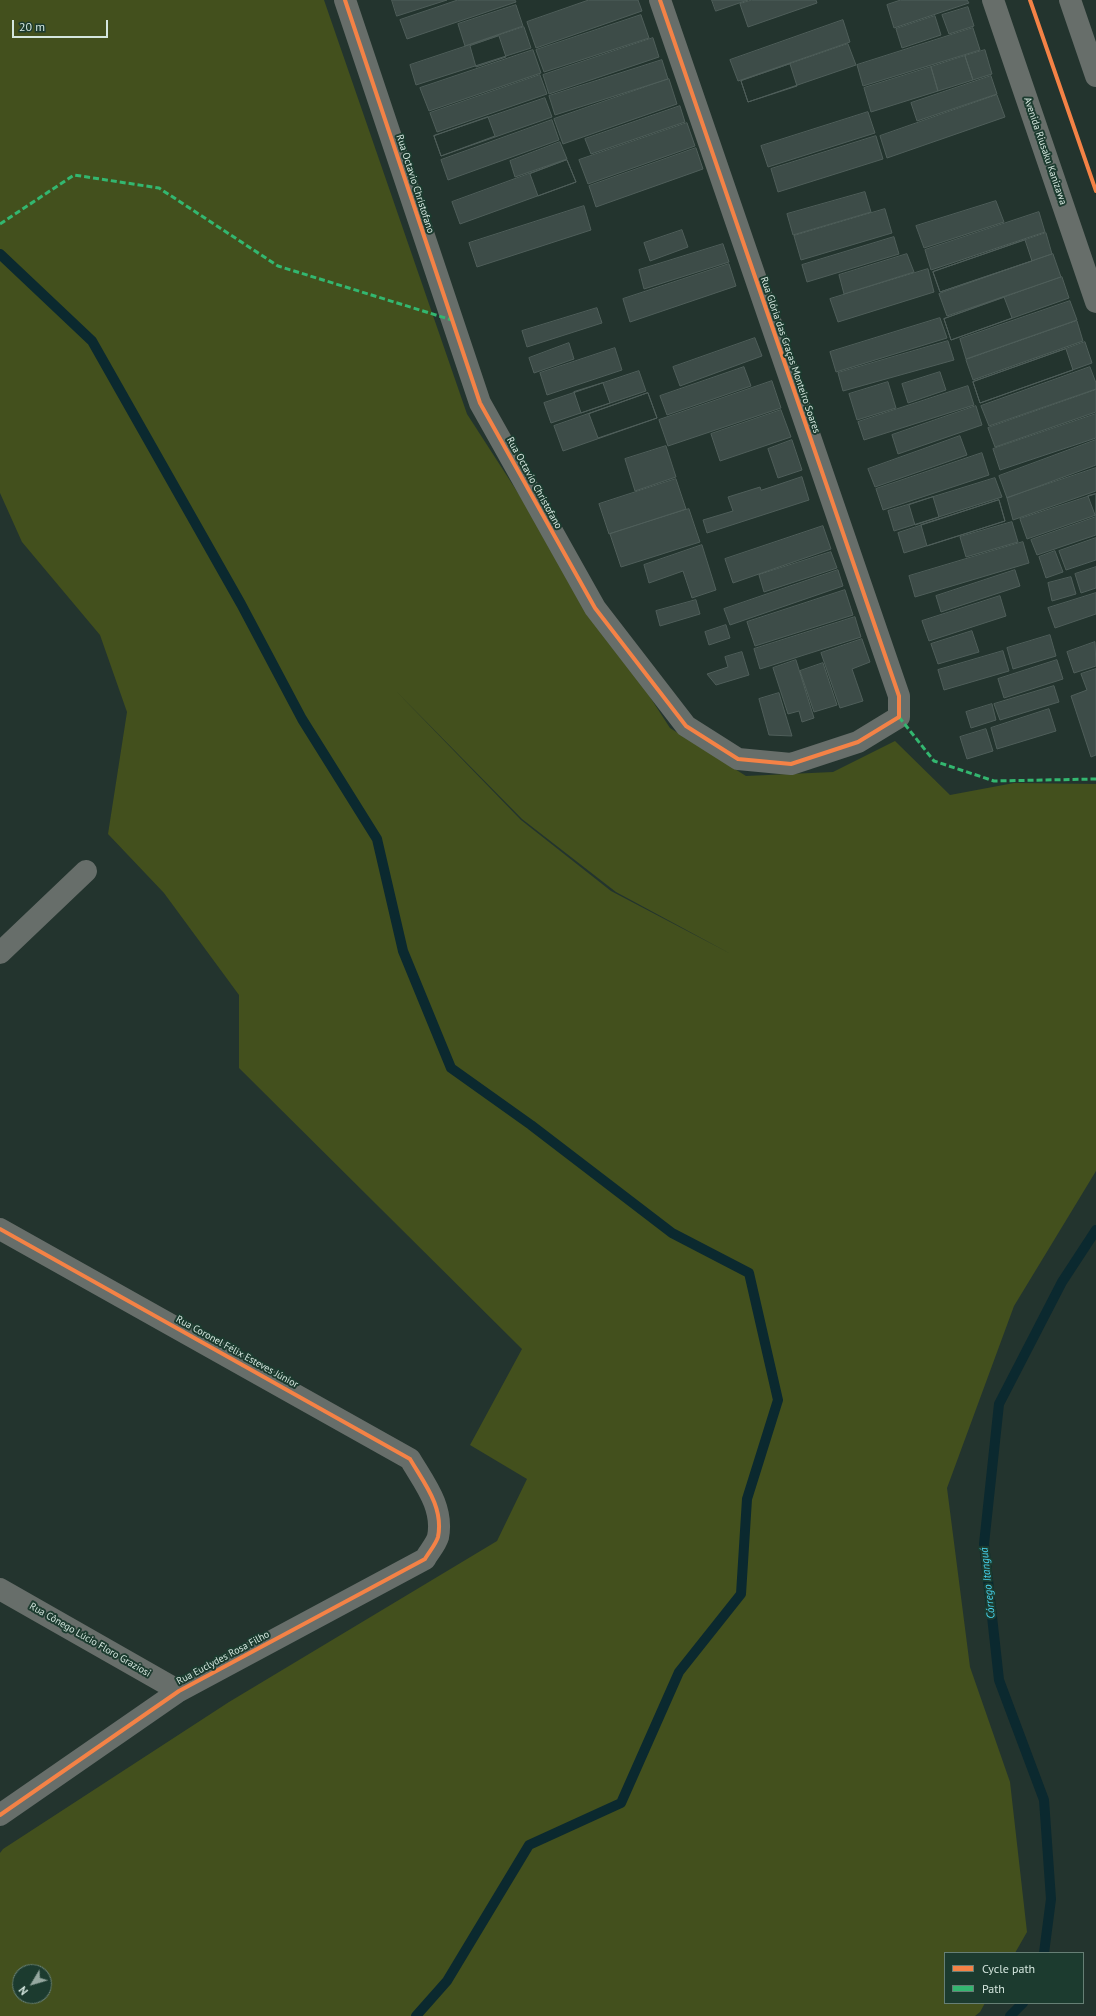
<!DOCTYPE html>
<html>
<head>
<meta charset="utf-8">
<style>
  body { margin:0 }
  #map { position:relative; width:1096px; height:2016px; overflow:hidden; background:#23342e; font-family:"PT Sans",sans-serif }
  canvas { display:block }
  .legend { position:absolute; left:944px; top:1952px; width:140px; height:52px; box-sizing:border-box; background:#1c3b2f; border:1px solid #667f75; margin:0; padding:5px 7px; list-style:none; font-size:12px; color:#d4e6de }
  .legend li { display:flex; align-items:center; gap:8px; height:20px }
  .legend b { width:20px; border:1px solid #667f75 }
  .north { position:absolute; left:12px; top:1964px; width:40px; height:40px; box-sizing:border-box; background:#1c3b2f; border:1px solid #667f75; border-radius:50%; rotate:232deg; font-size:11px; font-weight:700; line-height:16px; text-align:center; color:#d4e6de }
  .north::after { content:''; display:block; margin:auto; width:14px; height:18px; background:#96a8a0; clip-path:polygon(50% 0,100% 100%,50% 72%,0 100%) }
  .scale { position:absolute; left:12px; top:20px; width:96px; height:18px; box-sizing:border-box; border:2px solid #d4e6de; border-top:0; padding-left:5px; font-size:12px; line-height:14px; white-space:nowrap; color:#d4e6de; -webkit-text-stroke:3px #1c3b2f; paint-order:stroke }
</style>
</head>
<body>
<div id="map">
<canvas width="1096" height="2016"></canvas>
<ul class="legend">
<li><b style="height:5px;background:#f48246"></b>Cycle path</li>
<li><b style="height:5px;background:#33b770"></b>Path</li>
</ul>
<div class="north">N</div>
<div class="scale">20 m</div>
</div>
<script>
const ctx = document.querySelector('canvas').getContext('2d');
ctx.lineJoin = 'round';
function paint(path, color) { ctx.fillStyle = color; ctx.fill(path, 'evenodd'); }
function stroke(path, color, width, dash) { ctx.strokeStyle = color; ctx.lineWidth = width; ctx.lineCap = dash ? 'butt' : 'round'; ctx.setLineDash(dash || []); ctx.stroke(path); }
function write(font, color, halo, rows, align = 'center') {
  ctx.font = font + ' "PT Sans",sans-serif'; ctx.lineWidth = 4; ctx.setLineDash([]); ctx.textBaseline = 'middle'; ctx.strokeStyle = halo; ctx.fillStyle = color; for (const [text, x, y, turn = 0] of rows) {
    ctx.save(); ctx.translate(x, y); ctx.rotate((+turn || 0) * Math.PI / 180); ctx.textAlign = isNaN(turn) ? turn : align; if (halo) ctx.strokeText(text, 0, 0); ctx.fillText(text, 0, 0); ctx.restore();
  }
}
const green = new Path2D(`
  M0,0H324L467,414L670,728L746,776L833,772L895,741L950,795L1014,783L1096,784V1171L1014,1306L947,1488L970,1667L1010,1782L1027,1932L1015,1953H945V2003H985L980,2012L975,2016H0V1853L3,1849L229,1702L497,1541L527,1479L470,1445L522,1349L239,1068V995L164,893L108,834L127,712L100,635L22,542L0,493ZM394,689L522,819L616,892L731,954L611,891L521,820ZM20,1972H44V1996H20Z`);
const stream = new Path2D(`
  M0,254L92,341L241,604L302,719L377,839L403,951L451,1068L531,1125L672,1233L749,1273L778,1400L747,1499L741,1594L679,1672L621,1803L529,1845L447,1981L416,2016
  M1044,1953L1051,1899L1044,1800L999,1680L984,1544L999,1404L1062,1282L1096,1230
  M1010,2016L1023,2003`);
const building = new Path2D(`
  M392,0H447L397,16Z
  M458,0H515L516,2L407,39L400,20Z
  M589,0H638L642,11L536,48L527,22Z
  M712,0H748L716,11Z
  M752,0H816L817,3L748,27L740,4Z
  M901,0H967L969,3L894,28L887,5Z
  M516,5L523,26L465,46L458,24Z
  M968,7L974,26L949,34L942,15Z
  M641,15L649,38L544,72L536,50Z
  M935,16L941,35L902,48L896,29Z
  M843,20L850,42L738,81L730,60Z
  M524,27L531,48L416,85L410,65Z
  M973,28L980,50L863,86L857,65Z
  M499,36L506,57L476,67L470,46Z
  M653,38L659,57L549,94L543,75Z
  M848,44L856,65L748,102L741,81Z
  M533,50L541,73L429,111L420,88Z
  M985,50L992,74L973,80L965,56Z
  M965,56L973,80L938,91L931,67Z
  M662,60L668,79L555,115L549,96Z
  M790,64L797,86L748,102L741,81Z
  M931,67L938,91L871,112L864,88Z
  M540,75L547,94L437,132L430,113Z
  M991,76L997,94L917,121L911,103Z
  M669,79L677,104L563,144L554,119Z
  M997,95L1005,117L887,158L880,136Z
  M545,98L552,117L441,156L434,136Z
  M680,106L685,122L591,154L585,139Z
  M868,112L875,133L768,167L761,146Z
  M488,117L495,136L441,156L434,136Z
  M552,120L559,140L448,180L441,160Z
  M687,123L695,146L588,184L579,160Z
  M876,136L883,159L778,192L771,169Z
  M560,142L567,159L515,177L510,161Z
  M696,148L703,169L596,207L589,186Z
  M567,160L576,182L460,224L452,202Z
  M567,160L576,182L538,196L530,174Z
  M865,192L871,212L793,235L787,214Z
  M996,201L1004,222L924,248L916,226Z
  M584,206L591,230L477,267L469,243Z
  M885,209L892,233L801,260L794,236Z
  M1039,212L1045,232L931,270L925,250Z
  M682,230L688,247L650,261L644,243Z
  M1046,233L1052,254L940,292L933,272Z
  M894,237L899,254L807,282L802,265Z
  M1025,240L1032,261L940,292L933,272Z
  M723,244L729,262L644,289L639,270Z
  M907,254L914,272L844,294L839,275Z
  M1053,254L1061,277L947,316L939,294Z
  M729,264L736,286L630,322L623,299Z
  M928,269L934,292L838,322L830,299Z
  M1062,277L1069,298L951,340L944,319Z
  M1004,297L1012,318L951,340L944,319Z
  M1070,301L1077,320L966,359L960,339Z
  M597,308L602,323L527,347L522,331Z
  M940,318L947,338L836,372L830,352Z
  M1077,321L1083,341L973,380L966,360Z
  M755,338L762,356L680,386L673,367Z
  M948,341L954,360L843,391L838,373Z
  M1085,342L1092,363L980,403L973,382Z
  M569,343L574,359L534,373L529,358Z
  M615,348L622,370L547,395L540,373Z
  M1066,349L1073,370L980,403L973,382Z
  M744,367L751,386L667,415L660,396Z
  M1090,367L1096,383V389L989,426L981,406Z
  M639,371L646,391L551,423L544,403Z
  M940,372L946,390L908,403L902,384Z
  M772,381L781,408L668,446L659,420Z
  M888,382L896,408L857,420L849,394Z
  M603,383L610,403L581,413L574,392Z
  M968,386L974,405L864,440L858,422Z
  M1096,390V412L995,447L988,428Z
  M648,393L657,418L563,451L554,426Z
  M648,393L657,418L598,438L589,414Z
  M976,406L982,425L898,454L892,435Z
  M781,410L791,437L720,461L711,434Z
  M1096,414V438L1000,470L993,449Z
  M960,436L967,455L875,487L868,469Z
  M792,440L802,470L778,478L768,449Z
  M1096,440V465L1007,498L999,476Z
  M666,446L676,477L635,491L625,459Z
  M982,453L989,475L883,510L876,489Z
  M1096,468V491L1013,520L1007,498Z
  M802,477L809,500L707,533L703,520L733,511L728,497L760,487L761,490Z
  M995,478L1002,497L894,531L888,511Z
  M676,479L686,509L609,534L599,504Z
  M1096,494V515L1027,539L1020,519Z
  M1096,494V515H1095L1088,496Z
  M933,497L939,517L915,525L909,505Z
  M999,500L1005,521L904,553L898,533Z
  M999,500L1005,521L927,546L921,525Z
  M689,509L700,542L621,567L610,534Z
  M1096,517V535L1037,555L1031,540Z
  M1012,522L1018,542L966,557L960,537Z
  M823,526L831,549L733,583L725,559Z
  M1096,538V560L1066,570L1059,551Z
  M1023,542L1029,563L915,597L909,576Z
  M702,545L716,590L692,598L683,571L649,583L644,565Z
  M1055,551L1063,572L1046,578L1039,557Z
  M831,552L837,568L764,592L759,575Z
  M1096,567V588L1081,593L1075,574Z
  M838,570L843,586L730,625L724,609Z
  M1015,570L1020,586L941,612L936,596Z
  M1071,577L1076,594L1052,601L1048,583Z
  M845,590L853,615L755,646L747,622Z
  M1096,593V614L1055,628L1048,608Z
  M1000,596L1006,616L929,641L922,621Z
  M696,600L700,614L660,626L656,611Z
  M855,617L861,637L760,669L754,649Z
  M726,625L730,638L709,645L705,632Z
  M972,631L979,652L938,664L931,644Z
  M1050,635L1056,656L1013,669L1007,648Z
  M862,639L870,662L852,669L863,701L840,708L821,653Z
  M1095,642L1096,666L1074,673L1067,652Z
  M1003,651L1009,671L944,690L938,670Z
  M742,652L749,675L716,685L707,674L728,667L725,657Z
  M796,660L814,718L802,722L799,711L788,714L773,668Z
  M1057,660L1063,679L1004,698L998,679Z
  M823,663L837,705L814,712L800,671Z
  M1096,669V755L1091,757L1071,696L1087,690L1081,674Z
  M1054,686L1059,702L1000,720L994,704Z
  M779,693L792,736L769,735L759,699Z
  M992,704L996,720L971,728L966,712Z
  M1049,709L1056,731L997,749L991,728Z
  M986,729L993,751L967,759L960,737Z`);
const minor = new Path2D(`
  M345,0L480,403L595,608L686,726L738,759L791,764L858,742L899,717V696L660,0
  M993,0L1096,302
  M1070,0L1096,76
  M0,953L86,871
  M0,1229L410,1459C424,1483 444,1507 438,1537C436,1544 429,1552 425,1559L179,1691L0,1815
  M0,1589L179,1691`);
const quiet = new Path2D(`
  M0,224L74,175L159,188L278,266L452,320
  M899,717L934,761L994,781L1096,779`);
const cycleway = new Path2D(`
  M345,0L480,403L595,608L686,726L738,759L791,764L858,742L899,717V696L660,0
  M1030,0L1096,191
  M0,1229L410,1459C424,1483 444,1507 438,1537C436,1544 429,1552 425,1559L179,1691L0,1815`);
const streetNames = [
  ["Avenida Riusaku Kanizawa",1045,151,71],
  ["Rua Octavio Christofano",415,184,72],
  ["Rua Glória das Graças Monteiro Soares",790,355,71],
  ["Rua Octavio Christofano",534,483,61],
  ["Rua Coronel Félix Esteves Júnior",237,1352,29],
  ["Rua Cônego Lúcio Floro Graziosi",90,1640,30],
  ["Rua Euclydes Rosa Filho",223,1658,-28]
];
const waterNames = [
  ["Córrego Itanguá",988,1583,-96]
];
paint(green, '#43501d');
stroke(stream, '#0b292f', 10);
paint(building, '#3d4c48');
stroke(building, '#4f5e5a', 1);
stroke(minor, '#676e6a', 22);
stroke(quiet, '#33b770', 3, [6, 3]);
stroke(cycleway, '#f48246', 4);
write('10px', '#d4e6de', '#1c3b2f', streetNames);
write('italic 11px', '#47d7f3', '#1c3b2f', waterNames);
</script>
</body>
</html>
